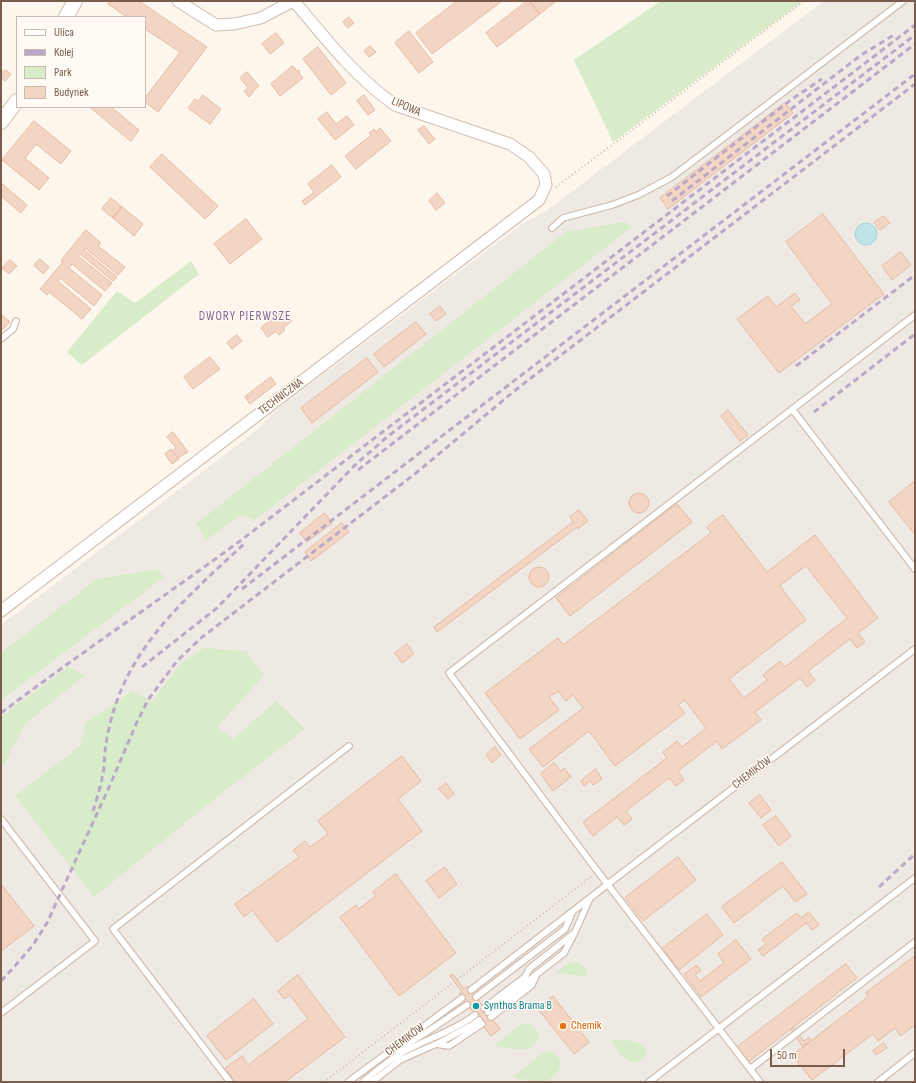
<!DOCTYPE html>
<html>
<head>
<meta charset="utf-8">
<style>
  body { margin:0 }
  #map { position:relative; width:916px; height:1083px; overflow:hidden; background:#fdf6ec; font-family:"Sofia Sans Condensed",sans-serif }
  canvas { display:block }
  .frame { position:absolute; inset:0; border:2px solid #7a5c4d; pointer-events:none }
  .legend { position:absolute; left:16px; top:16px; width:130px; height:92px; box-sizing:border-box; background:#fffaf3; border:1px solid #cabbb1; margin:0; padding:5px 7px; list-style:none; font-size:12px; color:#7a5c4d }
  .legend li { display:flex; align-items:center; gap:8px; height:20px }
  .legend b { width:20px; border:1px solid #cabbb1 }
  .scale { position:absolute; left:770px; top:1049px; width:75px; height:18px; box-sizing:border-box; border:2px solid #7a5c4d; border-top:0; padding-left:5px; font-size:12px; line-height:14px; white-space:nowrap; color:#7a5c4d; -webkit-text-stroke:3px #fffaf3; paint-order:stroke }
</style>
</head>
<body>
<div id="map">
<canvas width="916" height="1083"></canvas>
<div class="frame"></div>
<ul class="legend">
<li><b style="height:5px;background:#fff"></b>Ulica</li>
<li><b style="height:5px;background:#b9a8c9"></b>Kolej</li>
<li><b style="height:11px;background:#d8ecc9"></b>Park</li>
<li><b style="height:11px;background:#f3d5c3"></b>Budynek</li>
</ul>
<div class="scale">50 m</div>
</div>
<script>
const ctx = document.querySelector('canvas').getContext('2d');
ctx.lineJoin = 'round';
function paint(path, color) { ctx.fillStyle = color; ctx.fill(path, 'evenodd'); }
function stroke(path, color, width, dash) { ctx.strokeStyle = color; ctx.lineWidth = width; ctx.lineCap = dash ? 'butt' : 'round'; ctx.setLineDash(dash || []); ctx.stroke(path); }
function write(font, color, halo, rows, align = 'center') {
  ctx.font = font + ' "Sofia Sans Condensed",sans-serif'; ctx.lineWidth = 3; ctx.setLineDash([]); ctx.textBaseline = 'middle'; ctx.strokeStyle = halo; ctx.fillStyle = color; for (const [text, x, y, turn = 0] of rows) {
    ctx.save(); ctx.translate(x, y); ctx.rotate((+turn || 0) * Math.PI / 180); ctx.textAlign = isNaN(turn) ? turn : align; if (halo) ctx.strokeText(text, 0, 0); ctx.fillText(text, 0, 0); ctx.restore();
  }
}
const industrial = new Path2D(`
  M824,1H915V1082H1V625L252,434L280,407L522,224L546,211Z`);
const green = new Path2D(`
  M661,1H803L613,142L574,60Z
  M625,222L632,227L255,520L242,515L206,540L196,524L566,232Z
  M191,261L199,274L82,365L67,352L117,291L135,303Z
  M157,569L164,577L1,700V653L97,579Z
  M204,648L246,651L264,675L217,727L233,739L276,701L305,729L217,797L94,897L15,796L80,746L86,722L132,691L152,702L180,664Z
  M68,667L85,675L25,724L1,771V717Z
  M573,962L581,964L588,974L584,976H581L556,973L566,965Z
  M521,1024C539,1021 545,1043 529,1048C521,1051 503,1047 494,1046Z
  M612,1040C624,1040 637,1039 646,1049C645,1054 644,1058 640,1060C626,1069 616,1049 612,1040Z
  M547,1052C570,1054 560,1081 542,1081C533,1082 522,1079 513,1077L540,1055Z`);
const water = new Path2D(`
  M855 234a11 11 0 1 1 22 0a11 11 0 1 1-22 0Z`);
const building = new Path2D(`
  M110,1H139L207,47L158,112L145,102V98L180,52L145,29V17H127L108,4Z
  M457,1H502L432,54L416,33Z
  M527,1H530L540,14L497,47L486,33Z
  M530,1H556L540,14Z
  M349,17L354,23L348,28L343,22Z
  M409,31L433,62L419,73L395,43Z
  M276,33L284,43L270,54L262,44Z
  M370,46L376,52L369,57L364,51Z
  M318,47L346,83L331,95L303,59Z
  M293,66L297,71L299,70L300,72L299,73L303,78L280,96L271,84Z
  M5,70L11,74L5,81L1,78V74Z
  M247,72L259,86L252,92L253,93L249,97L244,91L248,88L240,78Z
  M203,95L221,109L210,124L188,108L195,99L198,101Z
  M364,95L375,110L368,115L357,101Z
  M785,103L793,113L668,209L660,198Z
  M90,107H111L139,130L131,141Z
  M327,112L336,124L347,116L354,125L335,140L318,119Z
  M34,121L71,151L61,164L36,144L25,158L49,178L39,190L2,160Z
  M424,126L435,139L429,144L418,130Z
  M380,128L391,141L356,169L345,156L371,135L369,133L374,129L376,132Z
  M162,154L218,206L205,219L150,167Z
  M332,165L341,177L305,205L302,201L314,192L308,184Z
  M1,183L27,205L21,213L1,196Z
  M437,193L445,203L436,210L429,201Z
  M111,198L122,207L113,218L102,209Z
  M122,207L143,224L134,236L113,218Z
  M823,214L884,294L779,373L737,319L768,296L776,307L795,293L800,300L791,306L805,324L832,304L786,242Z
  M884,216L890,223L880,230L874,223Z
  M246,219L262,239L230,264L214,244Z
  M86,230L101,243L98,246L125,267L118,275L85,248L84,250L117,277L113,281L80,254L78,256L112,283L105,291L72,264L69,268L102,295L94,306L60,278L58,281L91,309L82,319L49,292L47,295L40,289L63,262L61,261Z
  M901,252L911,265L892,280L882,266Z
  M40,259L49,267L43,274L34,265Z
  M10,260L17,266L9,274L2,268Z
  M440,306L446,314L436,321L430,314Z
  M283,310L292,321L283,328L285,330L279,335L276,331L268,337L261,328Z
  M1,314L10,322L1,331Z
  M416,322L426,334L384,367L374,354Z
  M237,335L242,341L232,349L227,343Z
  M210,357L220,369L193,389L184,377Z
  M367,358L378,372L312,423L301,408Z
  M271,377L276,384L250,404L245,397Z
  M728,410L748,435L740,441L721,416Z
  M173,432L188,452L178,458L172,451L176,448L167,437Z
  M171,449L179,459L172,464L165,454Z
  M915,481V535L889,502Z
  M629 503a10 10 0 1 1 20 0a10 10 0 1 1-20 0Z
  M677,504L692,522L570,616L556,598Z
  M579,510L588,521L578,529L577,527L437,632L434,627L573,522L570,517Z
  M325,513L332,523L307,542L300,533Z
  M723,515L767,572L815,535L878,618L858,633L865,642L857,648L850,639L808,671L815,680L807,687L800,678L755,712L761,720L722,749L717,741L678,771L684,780L676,786L669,778L626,811L632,819L624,825L617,817L593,836L583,822L667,758L663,752L677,741L682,747L706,728L685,700L678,705L685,713L615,766L589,731L543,767L529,749L583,708L573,695L566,701L558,691L549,697L559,710L520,739L485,693L558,638L563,645L711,533L707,527ZM806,566L847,618L785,667L780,661L763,675L767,680L744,698L729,679L806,620L780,586Z
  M342,523L349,532L311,561L305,552Z
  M529 577a10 10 0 1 1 20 0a10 10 0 1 1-20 0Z
  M407,644L414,654L402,663L395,653Z
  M495,747L501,755L492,763L486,755Z
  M402,756L421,781L398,799L422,831L277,942L252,910L244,917L235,904L299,857L293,850L305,841L310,847L328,834L318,821Z
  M554,763L561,771L564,768L571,777L553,791L541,774Z
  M596,769L602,779L593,785L590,781L584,786L581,781Z
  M446,783L454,794L448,799L439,789Z
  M760,795L771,810L761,818L749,803Z
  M776,816L791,836L779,846L763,825Z
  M678,857L696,880L643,921L625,898Z
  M782,862L807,894L795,902L783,886L734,923L722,907Z
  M445,867L457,884L439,898L426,881Z
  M396,874L456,953L399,996L340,917L356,905L359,909L376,896L373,892Z
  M1,884L34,926L1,951Z
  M809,912L819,925L812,930L806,923L763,956L758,950L766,944L762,939L797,913L801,918Z
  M707,914L723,935L679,970L663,948Z
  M736,940L751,959L701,997L684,974L697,965L701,971L695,975L700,981L724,963L718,954Z
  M915,956V1025L900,1036L895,1028L878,1041L873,1034L812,1080L792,1055L868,997L866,993Z
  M846,964L857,978L747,1063L736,1048Z
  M453,974L464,989L468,986L500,1029L491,1036L459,994L462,992L450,976Z
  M298,975L345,1037L285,1082H236L225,1068L242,1056L248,1065L308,1019L290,995L284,999L278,991Z
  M553,996L589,1042L574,1054L538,1009Z
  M254,999L273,1024L226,1060L207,1036Z
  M794,1028L804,1041L809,1037L811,1041L803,1047L791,1030Z
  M884,1043L887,1048L876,1055L873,1051Z`);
const path = new Path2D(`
  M556,187L804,1
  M324,1082L592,876`);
const service = new Path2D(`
  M552,228L563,218L612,205L638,195L672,177L903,1
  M1,339L13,329L16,321
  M792,409L915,569
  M1,819L95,941L1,1013
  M471,990L608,884L915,649
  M476,997L565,929L572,913
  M484,1008L525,977L529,969L573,934
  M488,1012L564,953L575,932L590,898
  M491,1017L532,985L536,976
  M437,1044L470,1026L479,1020
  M397,1050L424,1034L467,1005
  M750,1069L915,942
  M230,1082L113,929L349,746
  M348,1082L462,998
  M363,1082C374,1073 385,1063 398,1055C423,1040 451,1033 475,1015
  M372,1082L400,1060L436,1044L449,1046L482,1024
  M649,1082L915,878
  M760,1082L595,868L449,673L915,315
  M878,1082L915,1053`);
const minor = new Path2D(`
  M178,1L216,25L234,24L261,18L293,1
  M1,611L539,200L546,185L544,174L529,157L510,144L395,105C355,77 325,38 294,1`);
const tertiary = new Path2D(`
  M66,17L75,1
  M1,122L17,101`);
const rail = new Path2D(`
  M667,196L792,99L822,79
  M672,201L861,55L894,35
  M796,366L915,275
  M814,412L915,334
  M358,470L915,44
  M242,589L915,74
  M142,667L217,608L354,466L387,437L915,35
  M1,713C79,654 161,599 240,541L915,25
  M93,811C97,799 101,785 103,773C105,764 104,754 106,745C107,735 110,723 113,713C134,640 193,592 246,542
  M879,887L915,854
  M1,981L15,966L33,945L47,923L110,785L137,722L148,700L177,661L201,638L416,473L518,388L915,84`);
const markers = [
  [476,1006,4,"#0f9aa8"],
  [563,1026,4,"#e8710a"]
];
const streetNames = [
  ["LIPOWA",406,107,23],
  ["TECHNICZNA",281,397,-37],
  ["CHEMIKÓW",752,773,-37],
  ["CHEMIKÓW",405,1040,-37]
];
const cultureNames = [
  ["Synthos Brama B",484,1006]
];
const foodNames = [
  ["Chemik",571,1026]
];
const neighbourhoodNames = [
  ["DWORY PIERWSZE",245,317]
];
paint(industrial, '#efe9e4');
paint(green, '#d8ecc9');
paint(water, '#bfe3e8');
stroke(water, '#a5d3da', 1);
paint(building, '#f3d5c3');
stroke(building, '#e6bba3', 1);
stroke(service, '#d1beb0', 8);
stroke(minor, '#d1beb0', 13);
stroke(tertiary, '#d1beb0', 16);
stroke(path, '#d9b8a5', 2, [1, 3]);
stroke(service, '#fff', 5.5);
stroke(minor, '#fff', 11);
stroke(tertiary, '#fff', 14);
stroke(rail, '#b9a8c9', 3, [6, 4]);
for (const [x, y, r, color] of markers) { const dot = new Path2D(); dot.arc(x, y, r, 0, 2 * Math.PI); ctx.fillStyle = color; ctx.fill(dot); stroke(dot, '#fffaf3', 1.5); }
write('12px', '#7a5c4d', '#fffaf3', streetNames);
write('12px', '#0d838f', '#fffaf3', cultureNames, 'left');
write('12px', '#c56008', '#fffaf3', foodNames, 'left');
ctx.letterSpacing = '1px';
write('13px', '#846695', '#fffaf3', neighbourhoodNames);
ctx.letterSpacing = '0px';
</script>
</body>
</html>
